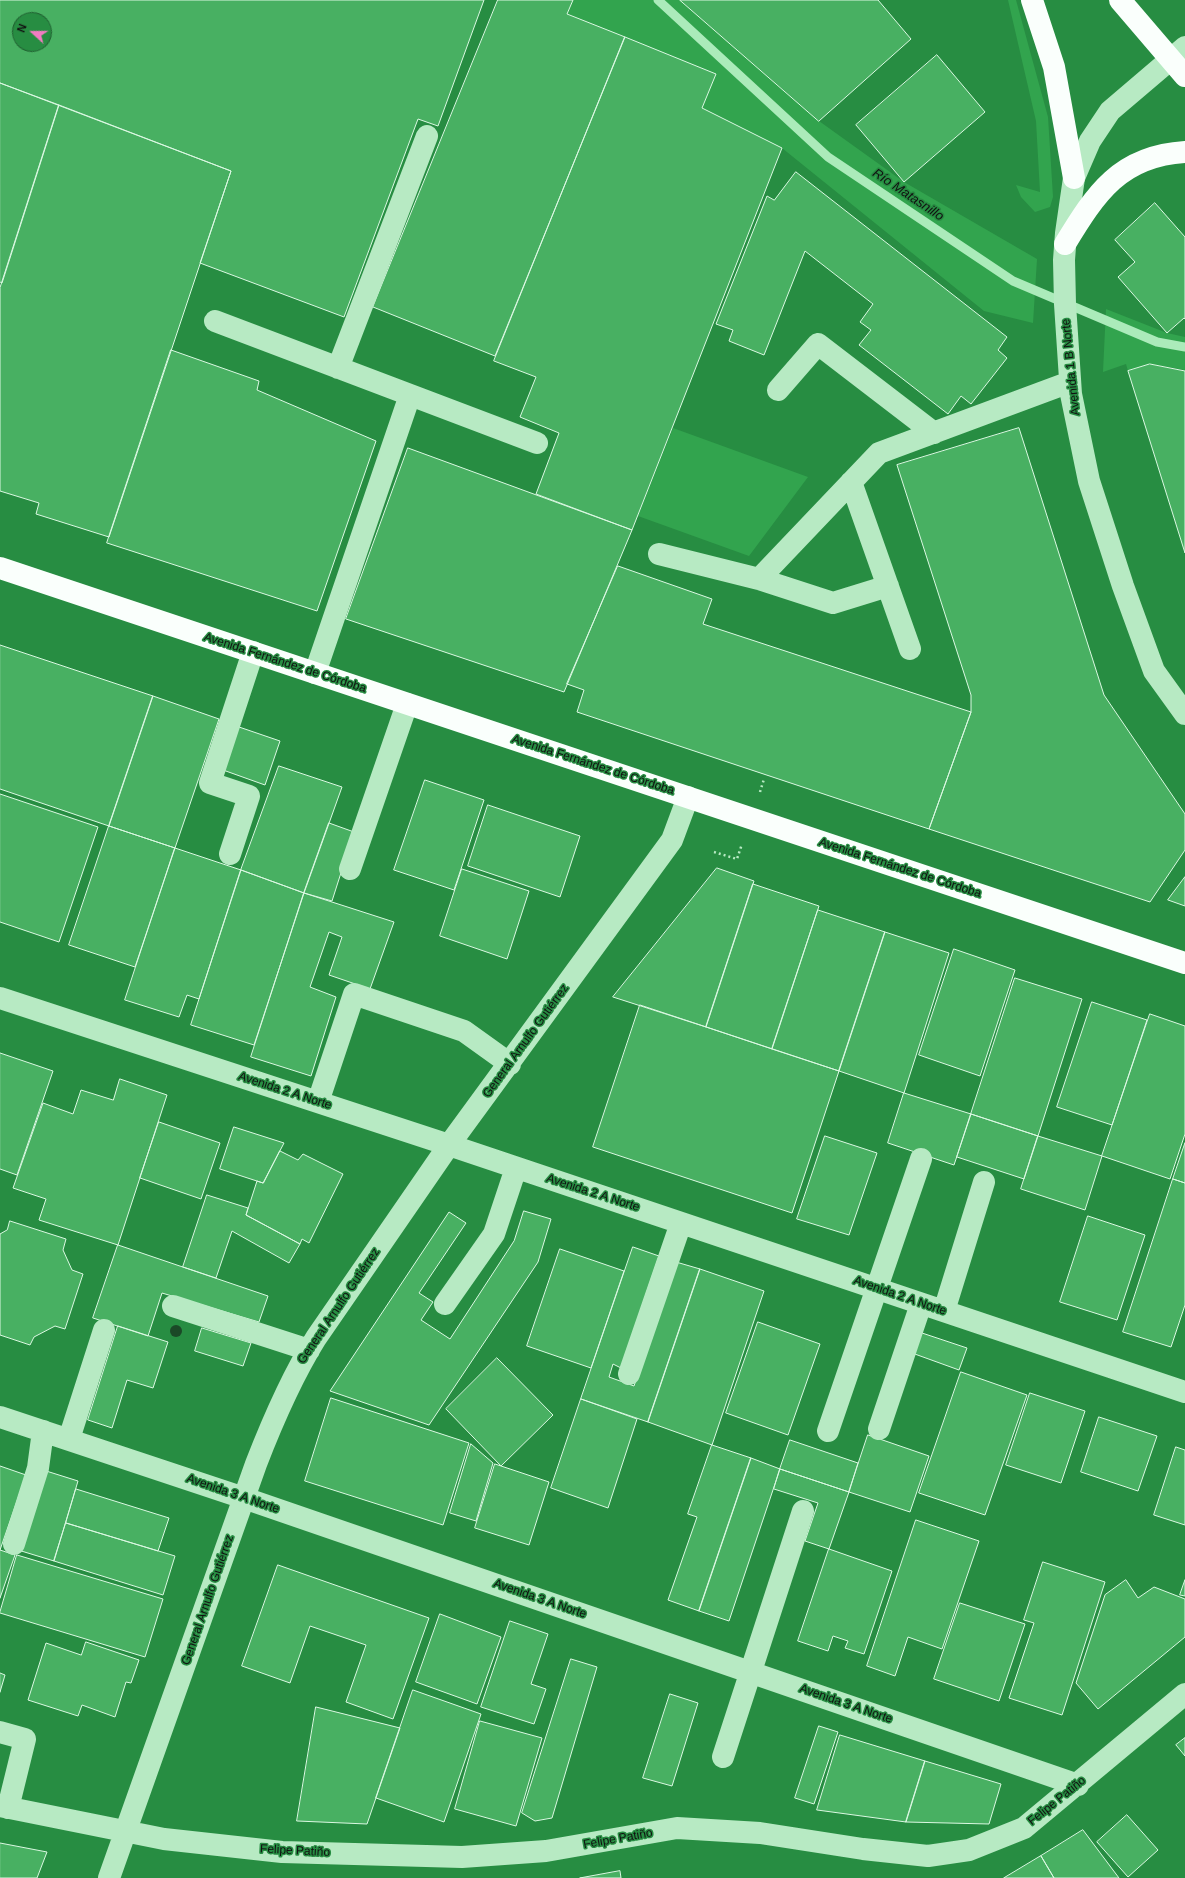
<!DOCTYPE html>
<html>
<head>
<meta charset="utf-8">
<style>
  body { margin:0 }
  #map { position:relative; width:1185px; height:1878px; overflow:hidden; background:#278d42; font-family:Arial,sans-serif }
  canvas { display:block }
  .north { position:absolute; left:12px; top:12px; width:40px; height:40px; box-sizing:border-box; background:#278d42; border:1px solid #1e5b2e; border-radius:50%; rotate:291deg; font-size:11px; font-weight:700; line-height:16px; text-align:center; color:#111 }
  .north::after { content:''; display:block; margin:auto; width:14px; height:18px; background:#f37cc2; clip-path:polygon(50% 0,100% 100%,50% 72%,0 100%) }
</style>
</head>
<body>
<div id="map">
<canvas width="1185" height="1878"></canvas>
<div class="north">N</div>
</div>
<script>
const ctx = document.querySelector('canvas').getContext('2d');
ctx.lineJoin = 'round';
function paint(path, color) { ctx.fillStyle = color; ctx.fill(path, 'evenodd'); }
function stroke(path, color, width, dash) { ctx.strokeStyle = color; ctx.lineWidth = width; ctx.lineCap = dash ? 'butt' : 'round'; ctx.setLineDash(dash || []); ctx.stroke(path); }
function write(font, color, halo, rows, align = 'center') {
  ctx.font = font + ' Arial,sans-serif'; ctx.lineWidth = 3; ctx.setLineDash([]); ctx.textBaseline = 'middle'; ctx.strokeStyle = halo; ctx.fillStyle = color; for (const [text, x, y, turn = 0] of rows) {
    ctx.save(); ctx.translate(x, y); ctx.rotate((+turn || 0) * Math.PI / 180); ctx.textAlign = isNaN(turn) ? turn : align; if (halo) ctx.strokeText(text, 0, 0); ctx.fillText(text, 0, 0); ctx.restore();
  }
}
const green = new Path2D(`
  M573,0H680L819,121L904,182L1037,259L1033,323L984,311L782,148L702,108L715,74L567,14Z
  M1008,0H1016L1048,117L1053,197L1050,207L1035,212L1021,197L1016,185L1040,192L1036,121Z
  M1106,309L1167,333L1185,337V370L1150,364L1128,371L1126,364L1103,372Z
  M673,428L808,477L749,556L638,516Z`);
const stream = new Path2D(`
  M658,0L828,157L1013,281L1157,342L1185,347`);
const building = new Path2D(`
  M0,0H484L438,126L418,119L344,317L200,263L231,171L0,83ZM20,20H44V44H20Z
  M498,0H573L567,14L625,37L495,356L373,307Z
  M680,0H878L911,39L819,121Z
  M625,37L716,74L702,108L782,148L632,530L536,494L559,433L520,417L536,377L494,361Z
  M937,55L985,112L904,182L856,125Z
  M0,83L59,105L2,283L0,282Z
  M59,105L231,171L109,537L36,514L39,503L0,491V288Z
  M796,172L1007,337L998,350L1007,358L971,404L961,396L948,414L859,345L871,330L860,322L873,304L805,251L764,355L729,341L733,330L716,324L767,196L774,200Z
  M1155,203L1185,237V319L1184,318L1167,333L1118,277L1135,262L1115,240Z
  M171,350L259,381L257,390L376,441L317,611L107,543Z
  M1150,364L1185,371V553L1128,371Z
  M1019,428L1104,695L1185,814V850L1150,902L929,829L971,712V695L897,465Z
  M408,448L632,530L564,692L346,619Z
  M618,566L712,599L703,624L971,712L929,829L577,712L584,690L567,684Z
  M0,645L153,696L109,826L0,789Z
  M153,696L219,719L175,848L109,826Z
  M239,727L280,741L265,785L223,770Z
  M279,766L342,787L304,893L241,870Z
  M425,780L484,800L454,890L394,870Z
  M0,794L98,827L59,942L0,922Z
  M488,805L580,836L560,897L468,866Z
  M329,823L354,832L332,901L304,893Z
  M109,826L175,848L135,967L69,945Z
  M175,848L241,870L199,999L187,995L179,1017L125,1000Z
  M717,868L754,881L706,1027L613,997Z
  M462,869L529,891L507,959L440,936Z
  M241,870L304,893L254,1045L191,1025Z
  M1185,877V906L1168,900Z
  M753,884L819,906L772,1049L706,1027Z
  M304,893L394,922L370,989L329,975L342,937L329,932L310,987L336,997L311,1076L251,1057Z
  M818,910L885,932L839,1071L772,1049Z
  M885,932L949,953L904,1093L839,1071Z
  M954,949L1015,970L980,1076L919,1055Z
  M1015,978L1082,999L1038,1136L971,1114Z
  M1092,1002L1147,1020L1112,1125L1057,1107Z
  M640,1005L839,1071L792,1213L593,1147Z
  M1150,1014L1185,1026V1134L1170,1179L1102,1156Z
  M0,1053L53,1071L17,1175L0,1169Z
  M120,1079L167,1095L118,1245L39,1220L46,1199L13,1188L43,1103L73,1114L81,1090L113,1100Z
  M904,1093L971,1114L954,1165L888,1143Z
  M971,1114L1038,1136L1024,1179L957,1157Z
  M159,1122L220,1143L201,1199L140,1178Z
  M234,1127L284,1143L263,1183L220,1169Z
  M825,1136L877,1153L849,1235L797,1219Z
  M1038,1136L1102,1156L1085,1210L1021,1189Z
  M1185,1143V1183L1173,1179Z
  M280,1151L298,1160L303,1154L343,1174L309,1243L302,1239L300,1244L246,1215L257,1181L263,1183Z
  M1173,1179L1185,1183V1305L1171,1347L1123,1332Z
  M207,1195L248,1208L246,1215L300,1244L289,1263L232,1231L216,1278L183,1267Z
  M524,1211L551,1219L538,1262L429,1425L330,1391L449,1212L466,1223L419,1293L433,1302L421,1320L450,1339L514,1241Z
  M1088,1216L1145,1235L1117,1320L1060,1302Z
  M10,1221L66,1239L63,1250L72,1270L83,1274L65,1329L55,1326L34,1337L30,1345L0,1335V1234L7,1230Z
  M118,1245L268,1296L259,1322L162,1293L148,1336L93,1318Z
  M633,1247L659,1256L621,1368L613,1364L609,1377L634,1386L676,1262L700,1269L648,1422L581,1399Z
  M560,1249L624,1271L591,1368L527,1346Z
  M700,1269L764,1291L712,1445L648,1422Z
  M758,1322L820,1344L788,1435L726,1413Z
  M118,1326L168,1342L153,1388L127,1380L112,1428L88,1420Z
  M202,1328L251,1343L243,1366L195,1351Z
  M919,1332L967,1348L959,1370L912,1353Z
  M497,1358L553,1415L501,1466L446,1409Z
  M961,1372L1027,1395L985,1515L919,1493Z
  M1030,1393L1085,1411L1061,1483L1006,1465Z
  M331,1398L469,1443L443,1525L305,1481Z
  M581,1399L637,1419L608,1508L551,1488Z
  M1099,1417L1157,1436L1138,1491L1081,1472Z
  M868,1435L929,1456L910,1512L849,1492Z
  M790,1440L858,1463L849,1492L780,1469Z
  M471,1444L493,1463L476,1521L450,1513Z
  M712,1445L751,1458L699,1611L668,1600L697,1517L688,1514Z
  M1176,1447L1185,1450V1525L1154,1515Z
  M751,1458L780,1469L729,1621L699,1611Z
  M495,1464L549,1482L529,1545L475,1528Z
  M0,1466L26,1475L0,1550Z
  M780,1469L849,1492L829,1549L805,1541L818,1503L774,1489Z
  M43,1470L78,1481L54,1561L18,1550Z
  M76,1489L169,1518L158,1551L66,1523Z
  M916,1520L979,1541L942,1649L908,1637L895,1676L867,1666Z
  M66,1523L175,1556L163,1595L54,1561Z
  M829,1549L892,1571L864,1654L845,1648L848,1641L833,1636L828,1651L798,1641Z
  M0,1550L15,1555L0,1598Z
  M17,1555L163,1599L145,1657L0,1613Z
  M1043,1562L1105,1582L1062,1715L1009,1698L1034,1623L1024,1620Z
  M278,1565L429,1618L393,1719L346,1702L366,1645L310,1626L290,1683L242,1666Z
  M1126,1580L1138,1598L1154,1587L1185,1599V1637L1098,1709L1076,1683L1105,1595Z
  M1185,1580V1596L1180,1595Z
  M960,1603L1025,1624L999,1701L934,1679Z
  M440,1614L501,1637L477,1704L416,1682Z
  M510,1621L548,1634L531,1684L546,1689L534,1724L481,1707Z
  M86,1642L139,1660L131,1683L126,1682L115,1717L82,1705L78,1716L28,1700L46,1643L81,1655Z
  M571,1659L597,1667L552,1818L535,1821L522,1813Z
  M0,1673L5,1675L0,1692Z
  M413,1690L481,1714L444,1822L376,1798Z
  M670,1694L698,1703L672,1786L643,1778Z
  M316,1707L400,1728L367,1824L297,1821Z
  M480,1721L542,1738L516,1826L455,1809Z
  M819,1726L838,1732L814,1804L795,1798Z
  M840,1735L925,1761L906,1822L817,1810Z
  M1185,1738V1756L1176,1745Z
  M925,1761L1001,1784L989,1824L906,1822Z
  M1127,1815L1158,1850L1128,1877L1097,1842Z
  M1083,1830L1119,1878H1054L1041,1856Z
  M0,1843L47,1852L37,1878H0Z
  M1041,1856L1054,1878H1004Z
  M620,1871L621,1878H580Z`);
const path = new Path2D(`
  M760,792L764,779
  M714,852L737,859L742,844`);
const minor = new Path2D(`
  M1185,47L1110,111L1090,141L1074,178L1066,233L1064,260L1065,304L1071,394L1089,481L1123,586L1154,671L1185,714
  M215,321L537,443
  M338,368L427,136
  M778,390L818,344L934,433
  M851,482L910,649
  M659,554L759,579L879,453L1070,382
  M759,579L833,603L888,586
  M315,673L410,395
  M230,854L249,796L210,783L253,652
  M350,869L407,704
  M0,998L449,1145L1185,1392
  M318,1102L354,994L464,1031L510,1064
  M445,1304L494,1234L516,1168
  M173,1306L309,1350
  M944,1311L984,1182
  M629,1374L681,1223
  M0,1417L244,1498L1078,1785
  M879,1429L921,1304
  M828,1431L921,1159
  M69,1439L104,1330
  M14,1544L38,1468L43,1431
  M0,1732L25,1739L8,1808
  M723,1757L803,1511
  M0,1806L164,1839L282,1852L462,1857L546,1851L677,1828L760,1833L863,1849L928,1856L969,1850L1024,1828L1185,1694
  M109,1878L256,1464C273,1420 291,1378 316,1338L449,1145L672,840L688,797`);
const major = new Path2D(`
  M1032,0L1054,67L1074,178
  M1120,0L1185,76
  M1065,244C1096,193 1120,156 1185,152
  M0,568L1185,963`);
const trees = [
  [176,1331]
];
const streetNames = [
  ["Avenida 1 B Norte",1071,367,-96],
  ["Avenida Fernández de Córdoba",285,663,18],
  ["Avenida Fernández de Córdoba",593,765,18],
  ["Avenida Fernández de Córdoba",900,868,18],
  ["General Arnulfo Gutiérrez",526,1041,-54],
  ["Avenida 2 A Norte",285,1091,18],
  ["Avenida 2 A Norte",593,1193,18],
  ["Avenida 2 A Norte",900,1296,19],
  ["General Arnulfo Gutiérrez",339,1306,-56],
  ["Avenida 3 A Norte",233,1494,19],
  ["Avenida 3 A Norte",540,1599,19],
  ["General Arnulfo Gutiérrez",208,1600,-71],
  ["Avenida 3 A Norte",846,1704,19],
  ["Felipe Patiño",1057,1801,-39],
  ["Felipe Patiño",618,1839,-10],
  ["Felipe Patiño",295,1851,3]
];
const waterNames = [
  ["Río Matasnillo",908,195,34]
];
paint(green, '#32a44e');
stroke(stream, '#abebba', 9);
paint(building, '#48b062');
stroke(building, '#dbf8e2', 1);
stroke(path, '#b7eac3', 2.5, [2, 3]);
stroke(minor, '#b7eac3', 22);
stroke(major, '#fafffc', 22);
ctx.fillStyle = '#1b4927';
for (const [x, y] of trees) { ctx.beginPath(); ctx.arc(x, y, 6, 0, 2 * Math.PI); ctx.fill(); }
write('12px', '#111', '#278d42', streetNames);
write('italic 13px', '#111', '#278d42', waterNames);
</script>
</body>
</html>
